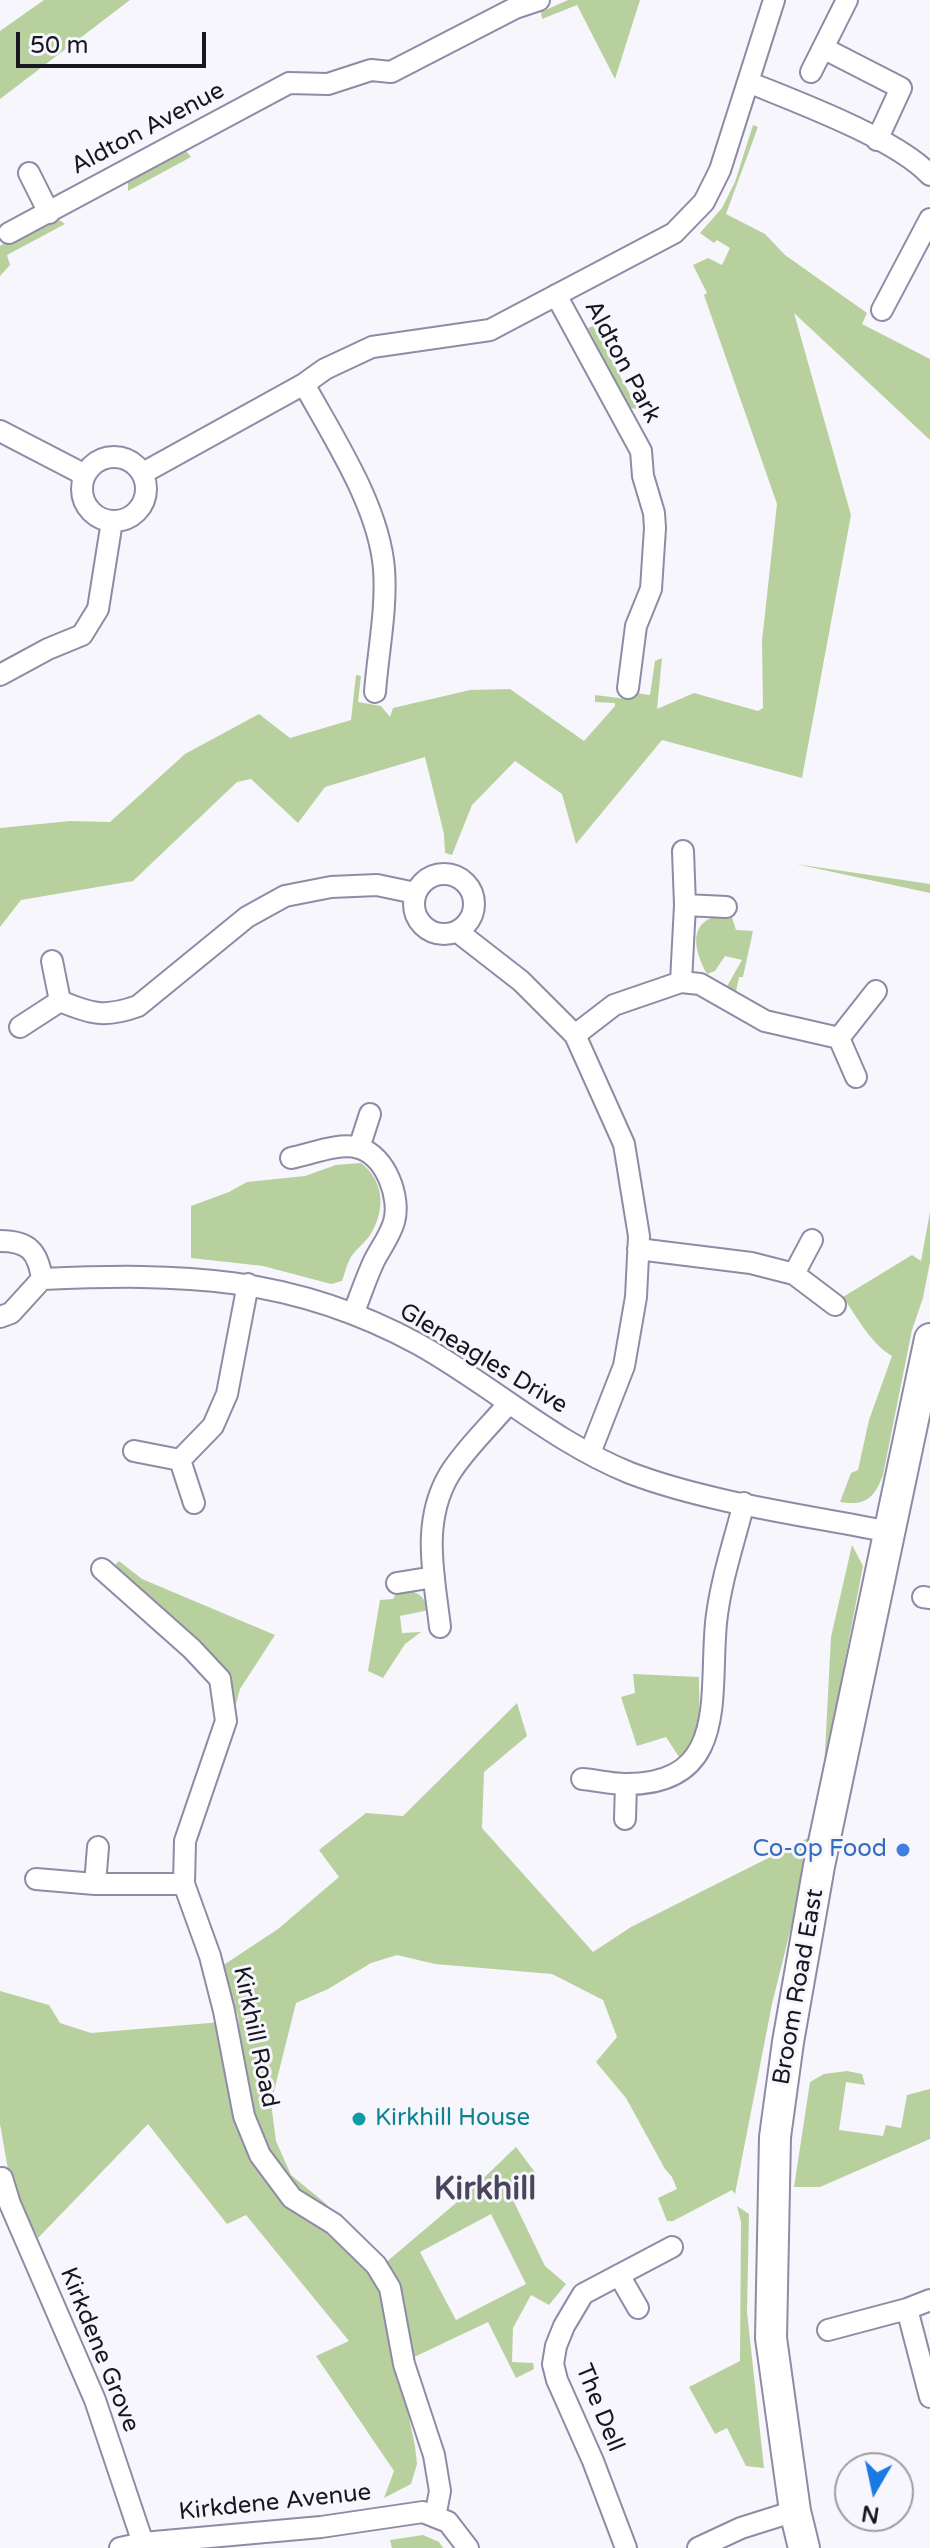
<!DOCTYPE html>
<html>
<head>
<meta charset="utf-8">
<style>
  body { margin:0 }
  #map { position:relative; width:930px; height:2548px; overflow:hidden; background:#f7f6fc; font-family:"Varela Round",sans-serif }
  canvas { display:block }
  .north { position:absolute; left:834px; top:2452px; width:80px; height:80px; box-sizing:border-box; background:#f7f6fc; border:2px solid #9e9da4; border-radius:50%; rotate:189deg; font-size:22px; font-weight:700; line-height:32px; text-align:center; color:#181721 }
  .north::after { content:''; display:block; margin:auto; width:28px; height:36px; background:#1c79e3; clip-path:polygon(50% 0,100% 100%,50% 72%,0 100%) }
  .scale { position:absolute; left:16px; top:32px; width:190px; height:36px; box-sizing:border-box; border:4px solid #181721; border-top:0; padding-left:10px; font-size:24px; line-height:28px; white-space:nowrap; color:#181721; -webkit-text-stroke:6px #f7f6fc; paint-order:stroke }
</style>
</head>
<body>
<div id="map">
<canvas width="930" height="2548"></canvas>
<div class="north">N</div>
<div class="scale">50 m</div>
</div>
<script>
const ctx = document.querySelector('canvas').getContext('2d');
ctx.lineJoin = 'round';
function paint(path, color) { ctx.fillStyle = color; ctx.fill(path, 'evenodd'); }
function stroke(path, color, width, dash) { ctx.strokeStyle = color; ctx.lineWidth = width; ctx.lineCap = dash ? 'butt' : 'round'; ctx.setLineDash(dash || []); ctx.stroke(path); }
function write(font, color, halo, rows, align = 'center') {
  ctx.font = font + ' "Varela Round",sans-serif'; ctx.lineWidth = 6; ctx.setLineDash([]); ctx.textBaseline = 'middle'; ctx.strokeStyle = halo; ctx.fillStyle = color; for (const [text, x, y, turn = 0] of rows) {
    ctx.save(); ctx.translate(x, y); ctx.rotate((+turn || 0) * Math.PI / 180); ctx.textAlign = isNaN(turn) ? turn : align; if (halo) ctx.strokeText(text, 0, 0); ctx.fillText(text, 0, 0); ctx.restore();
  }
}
const green = new Path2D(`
  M44,0H130L0,99V31Z
  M568,0H640L615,79L577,5L542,19L541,12Z
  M753,125L758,127L726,214L765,234L785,255L867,313L862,324L930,359V440L794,313L851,515L802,778L662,740L576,844L562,794L515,761L472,805L452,855L445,853L444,834L425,757L325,787L298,823L251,779L237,782L133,881L21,900L0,927V828L70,821L110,822L185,754L259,714L290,738L351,720L356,675L361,676L358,702L381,706L390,717L393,708L470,690L510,689L584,741L615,706V703L595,702V695L627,699L629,692L650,695L655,661L662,658L657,709L694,693L758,711L763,708L762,641L777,504L704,295L707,293L693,265L708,258L722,265L730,248L717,240L714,243L700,233L722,208L735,182Z
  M186,151L191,157L128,191V182Z
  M58,219L65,224L7,255L10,265L0,276V246L7,241L9,245Z
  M593,326L638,409L629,408L588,328Z
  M796,864L930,884V893Z
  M731,914L736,930L753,931L743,977H739L735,996L726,988L742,960L725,956L715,971L707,974C690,943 690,916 731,914Z
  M361,1163C383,1180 386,1207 372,1232C367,1241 357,1248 351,1257C347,1263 345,1273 342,1281L331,1284L263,1266L191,1258V1206L229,1192L247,1182L305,1176L336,1165Z
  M930,1212V1262L923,1298L912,1330L883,1475C874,1499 865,1506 840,1502L851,1473L858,1470L869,1420L892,1356C871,1344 857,1317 843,1297L912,1255L921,1261Z
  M852,1545L863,1566L824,1771L831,1637Z
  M119,1561L142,1579L275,1635L240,1689L232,1718L227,1677L110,1570Z
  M398,1590C416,1591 422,1592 429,1610L400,1616L402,1633L421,1632L405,1644L383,1678L368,1671L380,1600L393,1599Z
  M633,1674L699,1677C699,1709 703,1735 681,1760L666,1737L637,1746L621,1697L635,1693Z
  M517,1703L527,1736L484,1772L482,1828L593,1952L631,1927L814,1835L772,2004L735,2194L732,2190L673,2221H667L658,2198L677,2189L672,2177L665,2169L626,2098L596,2062L617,2037L603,2000L552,1974L435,1964L397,1955L371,1963L328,1989L296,2003L271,2103L276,2141L291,2175L325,2203L384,2264L469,2192L516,2147L537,2175L513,2200L545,2266L566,2284L549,2305L531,2295L513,2328L512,2362L533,2363L534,2369L516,2378L488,2322L408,2360L392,2289L291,2184L259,2135L246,2097L238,2016L222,1966L278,1929L339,1877L319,1850L366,1813L403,1816ZM491,2214L526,2284L456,2320L420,2252Z
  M0,1991L49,2005L60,2023L91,2033L221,2022L231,2103L254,2160L271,2188L297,2212L336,2238L377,2278L385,2303L415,2446L417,2464L411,2484L384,2498L394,2471L316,2356L349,2341L246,2215L227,2224L148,2124L38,2238L10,2181L0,2124Z
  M847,2071L862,2074L865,2085L846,2082L839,2130L883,2136L886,2125L901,2128L907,2095L930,2089V2139L820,2187H794L810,2082L824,2074Z
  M737,2206L749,2214L747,2312L764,2468L746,2466L727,2428L715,2434L689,2387L740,2361L741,2222Z
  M423,2535L439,2542L443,2548H392L390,2540Z`);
const street = new Path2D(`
  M823,48L901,88L877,140
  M811,72L847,0
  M748,82C797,102 895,138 930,175
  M29,173L49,213
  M9,233L289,83L328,84L371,70L391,72L515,8L539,0
  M556,295L641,451L643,476L654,513L655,528L651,589L636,626L628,688
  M882,310L930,219
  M304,384C334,439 379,506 384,569C387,609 378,652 375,692
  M0,431L85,475
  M82 489a32 32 0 1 1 64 0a32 32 0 1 1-64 0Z
  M143,473L304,384L325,369L372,347L490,330L674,233L704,202L720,170L774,0
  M0,675L48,649L82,635L98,609L112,521
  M414 904a30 30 0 1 1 60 0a30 30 0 1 1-60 0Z
  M685,905L726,907
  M458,932L521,981L575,1035L624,1144L639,1236L636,1297L624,1366L590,1453
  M52,961L60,1001C91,1014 105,1018 138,1006L247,917L285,896L331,887L377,885L415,893
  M681,982L685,905L683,851
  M20,1027L60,1001
  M575,1035L614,1005L681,982L700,984L765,1021L839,1038L876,991
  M839,1038L856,1077
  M359,1148L370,1114
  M291,1158C311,1154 340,1142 359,1148C386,1156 401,1198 394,1222C390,1236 380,1249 374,1261C366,1278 360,1297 353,1314
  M0,1241C28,1241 38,1251 42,1279L11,1313L0,1317
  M638,1249L751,1263L794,1274L835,1305
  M794,1274L812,1240
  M42,1279C181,1273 291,1275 418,1344C490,1384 553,1442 630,1473C709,1503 806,1515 890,1532
  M134,1451L180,1460
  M194,1503L180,1460L213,1426L227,1394L248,1284
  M102,1569L192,1649L220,1679L226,1721L185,1841L184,1884L210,1956L224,2011L244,2116L260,2155L292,2198L334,2224L376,2265L390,2288L404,2364L434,2455L440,2491L435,2517
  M397,1583L434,1577
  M923,1597L930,1598
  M440,1627C434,1575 421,1523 449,1475C464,1450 489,1427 508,1404
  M582,1779C596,1780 611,1784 625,1784C729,1785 709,1696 716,1623C720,1583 734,1542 744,1503
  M625,1819L626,1784
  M36,1879L95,1884H184
  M95,1884L98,1847
  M2,2178L10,2204L95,2400L143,2543
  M619,2275L638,2308
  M930,2300L907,2309L930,2397
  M828,2330L907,2309
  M120,2548L143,2543L321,2527L423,2512L448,2522L468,2548
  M626,2548L593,2461L557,2380L553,2364L556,2346L564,2326L583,2294L672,2247
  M698,2548L741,2528L795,2511`);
const secondary = new Path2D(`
  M804,2548L795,2511L771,2338L775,2137L788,2042L819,1866L930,1339`);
const markers = [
  [903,1850,8,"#3f7fe0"],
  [359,2119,8,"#0f9aa8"]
];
const streetNames = [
  ["Aldton Avenue",148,129,-28],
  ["Aldton Park",622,362,62],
  ["Gleneagles Drive",483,1359,31],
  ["Broom Road East",799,1987,-80],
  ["Kirkhill Road",255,2037,78],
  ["Kirkdene Grove",99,2350,68],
  ["The Dell",599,2408,68],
  ["Kirkdene Avenue",275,2503,-6]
];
const shopNames = [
  ["Co-op Food",887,1850]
];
const cultureNames = [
  ["Kirkhill House",375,2119]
];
const districtNames = [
  ["Kirkhill",485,2191]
];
paint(green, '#b8d09e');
stroke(street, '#8f8ba6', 24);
stroke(secondary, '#8f8ba6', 34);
stroke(street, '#fff', 20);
stroke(secondary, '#fff', 30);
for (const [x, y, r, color] of markers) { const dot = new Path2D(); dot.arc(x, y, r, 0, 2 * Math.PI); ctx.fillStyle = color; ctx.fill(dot); stroke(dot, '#f7f6fc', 3); }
write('24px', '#181721', '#f7f6fc', streetNames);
write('24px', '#366cbe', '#f7f6fc', shopNames, 'right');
write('24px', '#0d838f', '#f7f6fc', cultureNames, 'left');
write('bold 32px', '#49455d', '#f7f6fc', districtNames);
</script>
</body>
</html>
